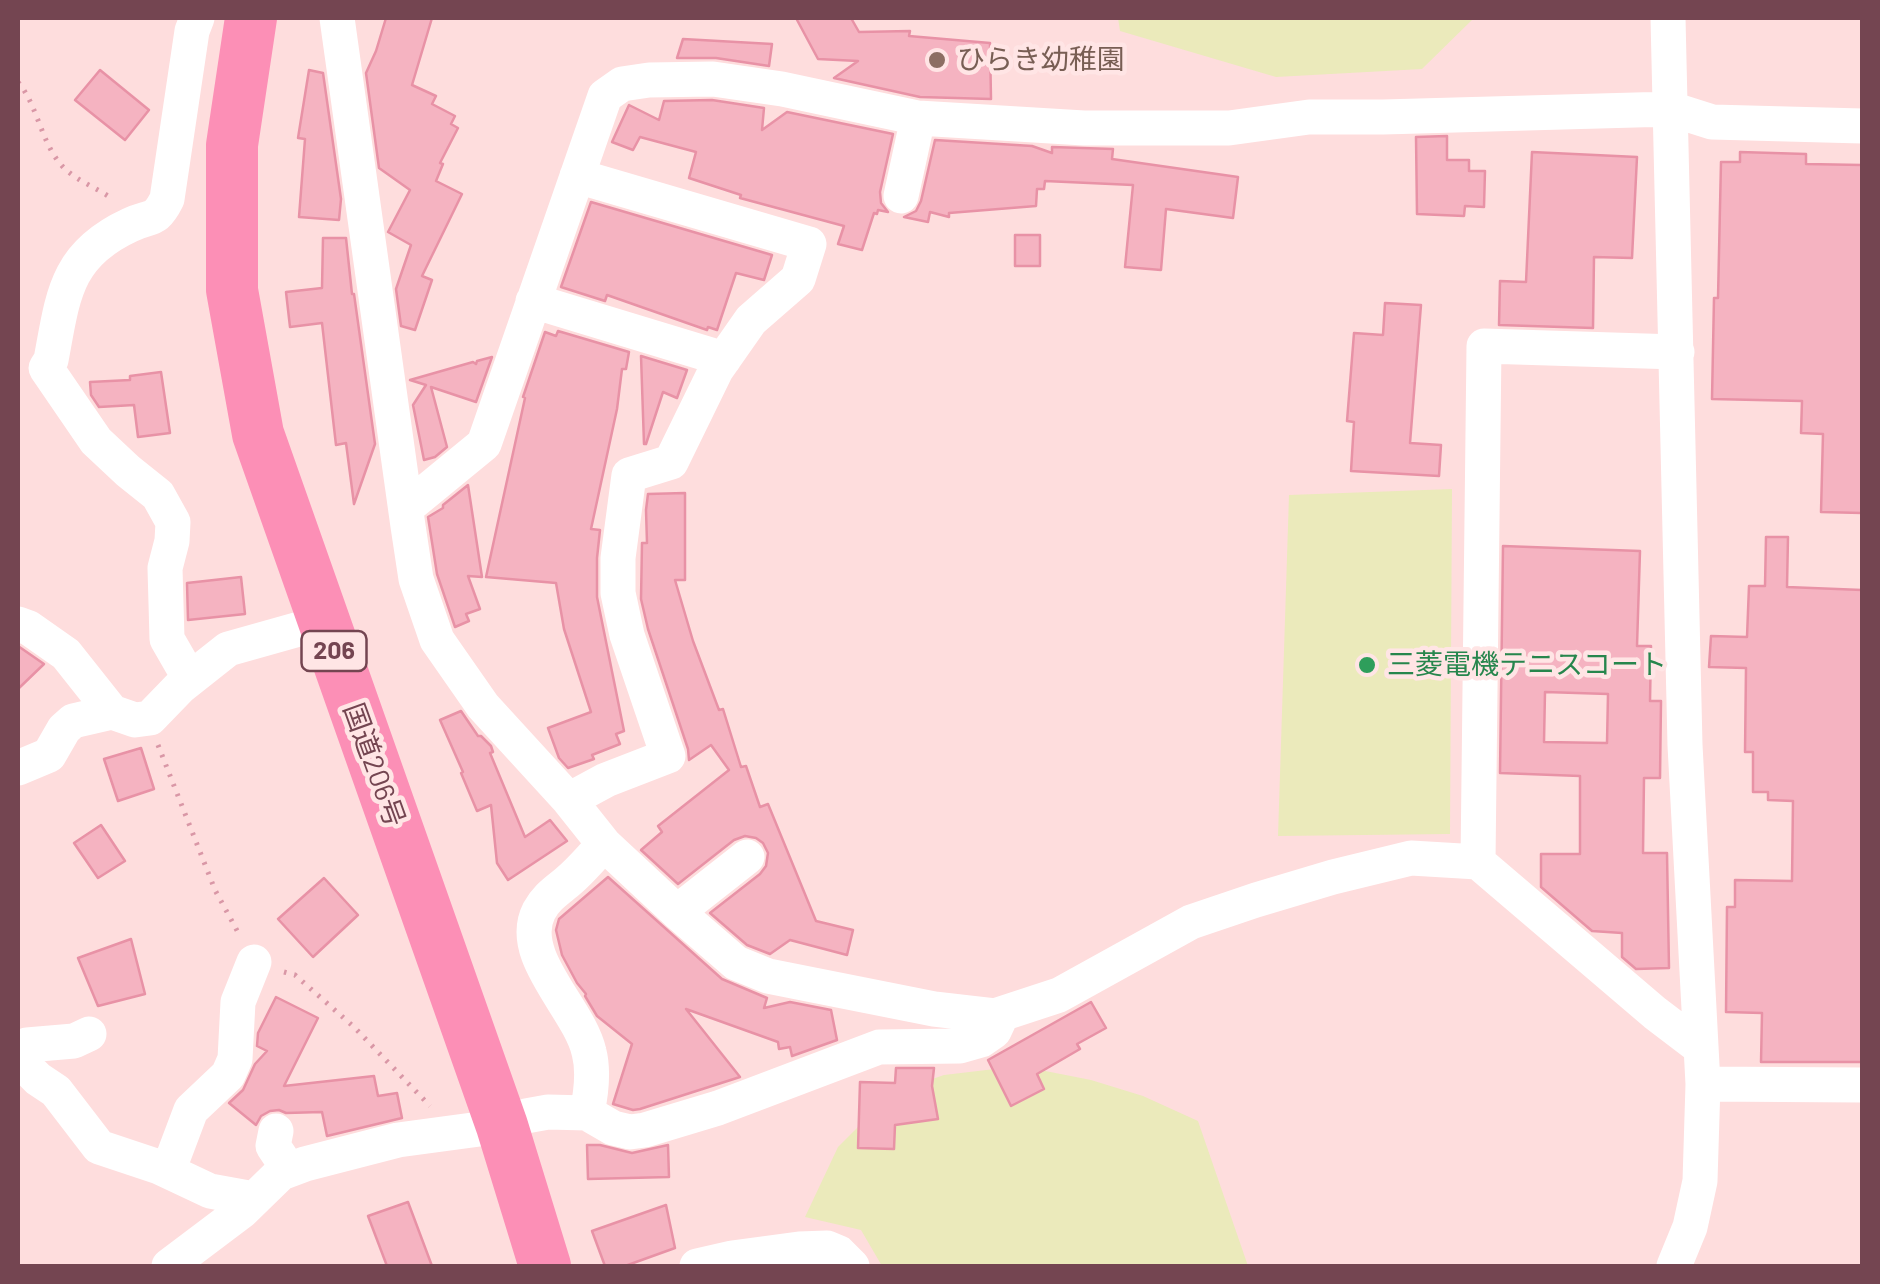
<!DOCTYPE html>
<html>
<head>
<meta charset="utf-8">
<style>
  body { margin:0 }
  #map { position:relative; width:1880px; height:1284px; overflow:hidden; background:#fedddd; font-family:Barlow,sans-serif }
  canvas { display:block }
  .frame { position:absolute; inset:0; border:20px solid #744551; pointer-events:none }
</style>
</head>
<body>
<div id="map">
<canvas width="1880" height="1284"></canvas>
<div class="frame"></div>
</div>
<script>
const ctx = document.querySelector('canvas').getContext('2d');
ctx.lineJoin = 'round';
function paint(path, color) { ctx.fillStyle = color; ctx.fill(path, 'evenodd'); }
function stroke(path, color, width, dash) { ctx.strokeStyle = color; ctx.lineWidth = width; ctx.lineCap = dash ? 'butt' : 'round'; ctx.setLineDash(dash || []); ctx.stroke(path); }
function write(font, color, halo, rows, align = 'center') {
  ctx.font = font + ' Barlow,"Noto Sans JP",sans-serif'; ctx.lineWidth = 9; ctx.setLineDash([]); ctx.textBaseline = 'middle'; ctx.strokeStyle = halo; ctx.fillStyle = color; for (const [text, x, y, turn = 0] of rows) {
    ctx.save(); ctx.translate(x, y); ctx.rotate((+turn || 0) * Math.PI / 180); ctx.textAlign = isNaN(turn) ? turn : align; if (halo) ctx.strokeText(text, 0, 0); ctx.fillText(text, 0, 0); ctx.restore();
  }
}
const green = new Path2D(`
  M1118,18H1474L1422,69L1276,77L1120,31Z
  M1452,489L1450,834L1278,836L1289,495Z
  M1020,1066L1091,1080L1143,1096L1198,1121L1248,1266H882L861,1230L805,1217L838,1147L892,1093L944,1075Z`);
const building = new Path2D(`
  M386,18H432L412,85L436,96L432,104L455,116L451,124L458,128L440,163L443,164L436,181L462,194L422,276L432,280L415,330L401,326L396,289L411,245L388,232L410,190L379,168L366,73L376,51Z
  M796,18H851L859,32L910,31L909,36L990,43L991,99L920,97L834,78L858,61L818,59Z
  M683,39L772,44L769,66L716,58H677Z
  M100,70L149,110L125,140L75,100Z
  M309,70L323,73L341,199L339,220L299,217L305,139L298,138Z
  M712,100L764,108L762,130L787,112L893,134L880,192L881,203L888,212L878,210L877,214L874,213L862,250L838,244L844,226L740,198L741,195L689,178L696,152L640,137L633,150L612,142L629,105L659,120L664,101Z
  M1447,136V160H1469V171H1485L1484,207L1465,206L1464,216L1417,214L1416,137Z
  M935,140L1032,146L1052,153V147L1113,149L1112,159L1238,177L1233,218L1166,209L1161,270L1125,267L1133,185L1045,181L1044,189H1037L1036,206L949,213V217L930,212L928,222L904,217L916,211L921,201Z
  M1532,152L1637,157L1632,258L1594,257L1593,328L1499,325L1500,281L1526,282Z
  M1740,152L1806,154V164L1862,165V513L1821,512L1823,434L1801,433L1802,401L1712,399L1714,298H1718L1721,162H1740Z
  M591,202L772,255L764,280L736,273L717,330L708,327L707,330L607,295L605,301L561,287Z
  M1015,235H1040V266H1015Z
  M323,238H346L352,294H354L375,444L354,504L346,443L336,445L322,323L290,327L286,292L322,288Z
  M1385,303L1421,305L1410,443L1441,445L1439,476L1351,471L1354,422L1347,421L1354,333L1383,335Z
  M558,331L629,352L626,369H622L617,409L591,529L600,530L597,558V597L624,731L616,734L620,744L592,755L594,759L568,768L559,758L548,728L591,712L564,629L556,583L486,577L525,398L523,397L545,332L556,336Z
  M641,356L687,370L677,398L663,392L646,444H644Z
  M492,357L476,402L431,387L447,447L435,457L424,460L413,405L426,385L410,380L473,362L476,364L477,361Z
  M161,372L170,433L138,437L134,405L99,407L91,395L90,382L130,380V376Z
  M468,485L482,577L468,576L480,609L466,614L469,621L455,627L437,574L428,517L443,508V505Z
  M685,493V580H675L693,641L719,710L723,709L741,767L746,766L760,807L768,804L816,921L853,930L847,955L790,940L770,954L747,945L710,913L760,874L766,866L768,853L763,843L756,838L745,836L734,840L678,884L641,850L662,832L658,826L729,770L711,745L689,760L688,749L648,629L641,599L642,543H647L646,510L648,494Z
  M1766,537H1788L1787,587L1862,590V1062H1761L1762,1013L1726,1012L1727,907H1735V880L1792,881L1793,801L1768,800V792H1753V752H1745L1746,668L1709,667L1711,636L1747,637L1749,586H1765Z
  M1503,546L1640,551L1637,646H1651L1650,701H1661L1660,778H1644L1643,853H1667L1669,968L1636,969L1622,957V933L1592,931L1541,887V854H1580V776L1500,773ZM1545,692L1608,694L1607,743L1544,742Z
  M241,577L245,614L188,620L187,583Z
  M18,646L44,664L18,689Z
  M461,711L478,736H481L491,746L493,752L490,753L525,837L550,820L567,841L508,880L497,863L491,805L477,811L461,773L463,772L440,720Z
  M141,748L154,789L118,801L104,759Z
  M101,825L125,861L98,878L74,843Z
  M608,877L722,979L767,998L764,1008L790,1002L831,1010L837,1040L792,1056L790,1047L779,1049L778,1042L686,1009L740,1077L640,1109L633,1110L613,1104L632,1044L597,1016L585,996L586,994L577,983L562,955L556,930L559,919Z
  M324,878L358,915L313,957L278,919Z
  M131,939L145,994L98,1006L78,958Z
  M276,997L318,1018L284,1086L374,1076L378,1096L397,1093L402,1118L327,1136L322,1112L286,1113L279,1110L270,1111L261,1116L256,1125L229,1103L243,1090L255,1064L267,1051L257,1046L258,1033Z
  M1091,1002L1106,1028L1077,1044L1080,1049L1037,1074L1044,1089L1011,1106L988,1060Z
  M896,1068H934L932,1086L938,1119L895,1125L894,1149L858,1148L860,1082L895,1083Z
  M587,1145H600L632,1153L668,1145L669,1177L588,1179Z
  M408,1202L432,1266H387L368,1216Z
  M666,1205L675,1248L625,1266H605L592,1231Z`);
const path = new Path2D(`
  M18,82C37,105 40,137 58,161C71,179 94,186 111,198
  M158,745L215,890L240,936
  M284,972L295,975L354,1027L430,1106`);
const minor = new Path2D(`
  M337,18L408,526L416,579L437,640L483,706L569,800L604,844L677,912L736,963L768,976L934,1009L995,1016L1059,995L1191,922L1256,900L1333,877L1411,858L1478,862L1655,1013L1701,1048
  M1668,18L1685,745L1703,1084L1700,1181L1690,1227L1674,1266
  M901,196L918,118
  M533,301L724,359
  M406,508L484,444L605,96L622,84L649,80L713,79L782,89L918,118L1084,128H1229L1309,117H1383L1671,109L1712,122L1862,126
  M18,624L29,628L66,654L112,712L135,720L150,718L180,687L228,649L324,622
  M190,679L167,639L165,568L172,541L173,522L158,495L128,471L96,441L46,368L51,360C63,296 65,255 130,225C151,215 155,223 167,199L192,31L197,18
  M18,768L49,755L64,729L73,721L112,712
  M569,800L606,780L668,756L627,635L618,593V558L629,475L671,462L716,370L751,320L798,279L809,244L577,176
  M1478,862L1484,346L1677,352
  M677,912L747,857
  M89,1034L74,1041L27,1045L20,1052L19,1060L38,1079L56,1091L99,1147L159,1167L210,1191L254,1199
  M1703,1084L1862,1085
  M587,1113C591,1094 594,1071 589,1052C579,1008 516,956 539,911C546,898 555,892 566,883C580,872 592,857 604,844
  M276,1131L273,1146L289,1170
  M168,1171L191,1110L228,1075L235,1059L238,1002L254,962
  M169,1266L242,1211L281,1173L305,1164L398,1140L502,1126L526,1116L548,1112L587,1113L613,1128L630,1132L645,1130L718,1108L879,1047L960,1046L981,1040L994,1031L1002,1014
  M697,1266L732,1258L799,1249L827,1248L839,1253L852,1266`);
const highway = new Path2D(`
  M251,18L232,145V290L258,434L502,1126L545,1266`);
const markers = [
  [937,60,10,"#8d6e63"],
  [1367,665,10,"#2e9e5b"]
];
const shields = [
  [334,651,65]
];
const shieldNames = [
  ["206",334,651]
];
const educationNames = [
  ["ひらき幼稚園",957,60]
];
const leisureNames = [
  ["三菱電機テニスコート",1387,665]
];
const streetNames = [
  ["国道206号",374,765,70]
];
paint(green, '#ebeabb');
paint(building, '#f5b3c1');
stroke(building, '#e892a6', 2.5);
stroke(path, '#d997a6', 5, [2.5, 8]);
stroke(minor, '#fff', 35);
stroke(highway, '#fc8fb6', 52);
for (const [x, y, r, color] of markers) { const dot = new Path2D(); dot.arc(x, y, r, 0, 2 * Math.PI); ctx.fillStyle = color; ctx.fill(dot); stroke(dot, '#ffe5e5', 4); }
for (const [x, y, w] of shields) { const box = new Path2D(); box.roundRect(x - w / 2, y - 20, w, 40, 8); ctx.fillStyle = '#ffe5e5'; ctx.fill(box); stroke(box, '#744551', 2.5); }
write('bold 25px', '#744551', null, shieldNames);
write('28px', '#785e54', '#ffe5e5', educationNames, 'left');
write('28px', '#27864d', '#ffe5e5', leisureNames, 'left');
write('28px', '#744551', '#ffe5e5', streetNames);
</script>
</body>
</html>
